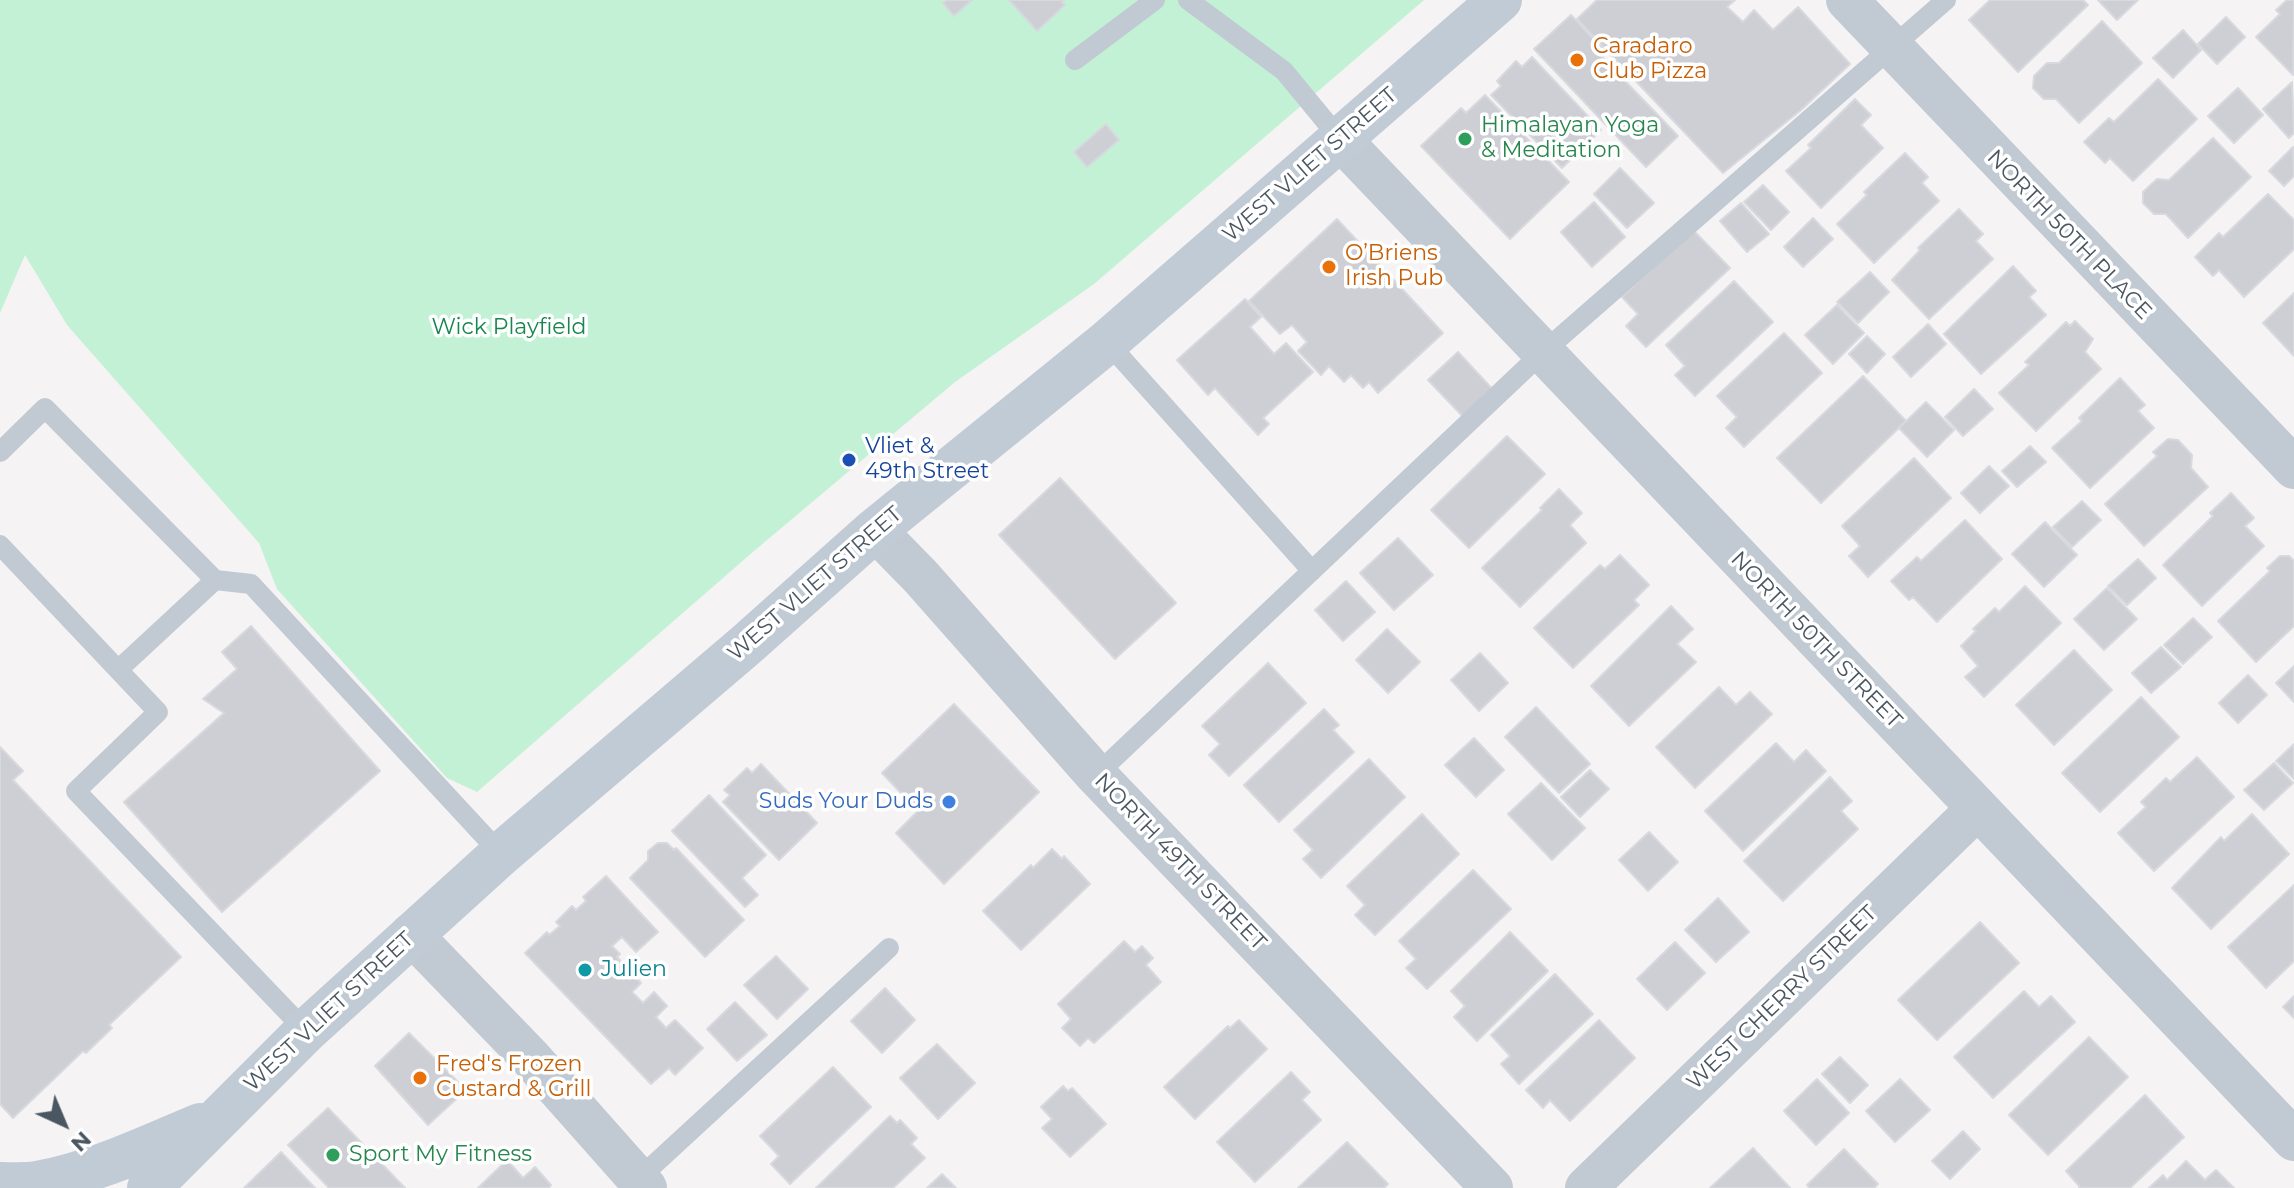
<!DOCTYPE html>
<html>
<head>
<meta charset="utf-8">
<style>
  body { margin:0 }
  #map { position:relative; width:2294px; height:1188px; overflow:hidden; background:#f5f3f3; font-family:Montserrat,sans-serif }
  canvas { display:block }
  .north { position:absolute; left:24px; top:1084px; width:80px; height:80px; -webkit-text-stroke:6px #fff; paint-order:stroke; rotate:136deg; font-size:22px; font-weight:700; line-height:32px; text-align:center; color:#4a5661 }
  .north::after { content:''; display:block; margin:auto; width:28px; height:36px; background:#4a5661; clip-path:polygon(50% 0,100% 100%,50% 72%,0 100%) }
</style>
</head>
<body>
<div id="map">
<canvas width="2294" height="1188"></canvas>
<div class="north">N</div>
</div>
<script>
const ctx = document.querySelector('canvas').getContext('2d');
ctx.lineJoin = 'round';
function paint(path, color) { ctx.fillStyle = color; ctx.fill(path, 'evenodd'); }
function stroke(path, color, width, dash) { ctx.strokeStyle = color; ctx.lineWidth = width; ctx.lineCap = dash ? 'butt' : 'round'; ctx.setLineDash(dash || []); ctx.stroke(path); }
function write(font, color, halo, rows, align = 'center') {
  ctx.font = font + ' Montserrat,sans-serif'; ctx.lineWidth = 7; ctx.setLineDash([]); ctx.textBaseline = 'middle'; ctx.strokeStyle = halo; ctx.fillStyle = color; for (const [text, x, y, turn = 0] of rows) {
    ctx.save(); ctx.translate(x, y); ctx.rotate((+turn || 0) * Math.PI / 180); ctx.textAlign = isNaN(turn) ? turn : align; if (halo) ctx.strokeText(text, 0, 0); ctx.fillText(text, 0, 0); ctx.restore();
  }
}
const green = new Path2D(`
  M0,0H1424L1094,284L955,382L754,551L477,792L447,778L277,589L259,543L67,325L25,255L0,313Z`);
const building = new Path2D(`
  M947,0H972L954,16L943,3Z
  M1009,0H1064L1062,2L1065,5L1037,31Z
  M1597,0H1735L1727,7L1743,22L1754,10L1773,30L1798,7L1850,64L1801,110L1723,173L1577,19Z
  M1990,0H2083L2088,5L2018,72L1969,20Z
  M2098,0H2138L2117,20Z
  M2287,0H2294L2293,75L2256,37L2280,14L2276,10Z
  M1571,15L1607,53L1602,57L1678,136L1646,167L1534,49Z
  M2226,17L2245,37L2217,64L2198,44Z
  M2102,21L2142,63L2079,123L2056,99H2044L2033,88L2034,76L2047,63H2059Z
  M2183,30L2201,50L2173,78L2153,58Z
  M1532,57L1601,130L1562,168L1491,95L1501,86L1497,81L1516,61L1522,67Z
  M2158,79L2197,119L2133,181L2110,158L2105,163L2084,142L2109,118L2114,122Z
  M2292,82L2294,133L2289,138L2263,109Z
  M2238,88L2263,115L2234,143L2208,116Z
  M1485,95L1569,182L1510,239L1421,146L1461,108L1466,113Z
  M1855,99L1871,115L1861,125L1883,148L1821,208L1786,171L1811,148L1808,145Z
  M1106,124L1119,140L1087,167L1074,152Z
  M2213,138L2251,177L2188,238L2166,214H2154L2143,203V192L2157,179L2169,180Z
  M2293,147L2294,176L2284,186L2269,171Z
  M1905,153L1928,177L1922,183L1939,201L1874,263L1837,224L1867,195L1864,192Z
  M1620,168L1654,203L1627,228L1594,194Z
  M1763,185L1789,212L1771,230L1744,202Z
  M2268,194L2294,220V249L2244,297L2219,270L2213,276L2195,257L2219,233L2223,237Z
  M1594,202L1625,237L1592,267L1561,232Z
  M1741,203L1769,234L1747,252L1720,221Z
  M1959,209L1983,234L1976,241L1993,259L1929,319L1892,280L1920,250L1918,248Z
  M1813,218L1833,239L1803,267L1784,247Z
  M1337,219L1443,333L1378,393L1369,382L1363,388L1351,375L1344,382L1329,366L1321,375L1298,351L1307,342L1292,325L1280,334L1249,301Z
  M1693,230L1730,268L1646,347L1626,326L1638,314L1622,297Z
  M2013,266L2036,291L2029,297L2046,315L1981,374L1944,334Z
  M1870,272L1889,292L1858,323L1837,302Z
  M1734,281L1773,322L1695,396L1675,375L1685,366L1666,345Z
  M2294,293V356L2263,323Z
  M1245,299L1261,317L1250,327L1274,354L1286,343L1313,372L1263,418L1269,424L1258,435L1215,388L1208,395L1177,360Z
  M1837,305L1864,333L1833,364L1805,335Z
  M2075,321L2093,339L2085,352L2101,369L2036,431L1999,393L2029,365L2025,362L2066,322L2070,326Z
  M1928,324L1946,344L1911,377L1893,357Z
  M1784,333L1822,373L1744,447L1726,428L1737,417L1717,396Z
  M1867,336L1885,354L1867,373L1849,354Z
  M1458,352L1497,394L1468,422L1428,380Z
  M1863,376L1906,421L1821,503L1777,458Z
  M2120,378L2145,405L2138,411L2154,428L2090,488L2052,448L2082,421L2079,418Z
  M1974,389L1993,409L1963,436L1945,417Z
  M1926,402L1954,430L1927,457L1899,428Z
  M1507,436L1545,474L1469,548L1431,510Z
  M2168,439L2178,440L2192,455L2191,468L2208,487L2144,546L2105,504L2157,456L2153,452Z
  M2030,446L2046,462L2017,487L2002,471Z
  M1914,458L1951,498L1868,577L1849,556L1860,546L1842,526Z
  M1989,466L2009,486L1980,513L1961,493Z
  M1060,478L1176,603L1115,659L999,535Z
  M1559,489L1582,513L1570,525L1586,543L1520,607L1482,568L1542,510L1540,508Z
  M2231,493L2254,518L2245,526L2264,546L2202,606L2163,565L2213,516L2210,513Z
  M2082,501L2101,520L2072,547L2053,527Z
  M1965,520L2002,559L1937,622L1913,597L1909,600L1891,581L1917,557L1921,561Z
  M2045,522L2077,555L2044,587L2012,554Z
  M1398,538L1433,575L1394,610L1360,573Z
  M1620,555L1649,585L1634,600L1639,605L1573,668L1534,628L1600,565L1605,569Z
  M2280,556H2289L2294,561V626L2256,662L2218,621L2270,571L2267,568Z
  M2138,559L2156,578L2127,605L2108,586Z
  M1346,581L1375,612L1343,641L1315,610Z
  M2025,586L2061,623L1984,697L1965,677L1978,666L1961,646L1976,631L1973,629L1995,608L1999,612Z
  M2107,588L2137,619L2104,650L2074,619Z
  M1671,606L1693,629L1677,644L1696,662L1629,726L1591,686Z
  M2193,618L2212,637L2183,664L2164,645Z
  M251,626L380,771L222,912L124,802L224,713L203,699L237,669L222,652Z
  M1387,629L1420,662L1388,693L1356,660Z
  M2161,647L2181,667L2151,693L2132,673Z
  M2074,650L2112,690L2054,745L2016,705Z
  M1480,653L1508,683L1479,711L1451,680Z
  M1268,663L1306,703L1229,776L1209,755L1220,744L1202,726Z
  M2294,666V702L2276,683Z
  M2248,675L2267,695L2238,723L2219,703Z
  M1719,687L1736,705L1750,692L1772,714L1695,788L1656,747Z
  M2141,697L2179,737L2100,812L2062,773Z
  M954,704L1039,792L944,884L896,833L918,811L882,773Z
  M1536,707L1590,764L1559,793L1505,737Z
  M1324,709L1339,725L1333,730L1354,752L1279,822L1244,785Z
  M1474,738L1504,770L1476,797L1445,765Z
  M1776,743L1794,762L1806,750L1826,771L1743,851L1705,811Z
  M2294,744V779L2276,761Z
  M0,747L23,771L13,780L181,957L109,1025L112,1028L86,1053L83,1051L13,1118L0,1104Z
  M2197,757L2234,797L2154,871L2118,833L2146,807L2141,802L2166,778L2170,782Z
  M1369,759L1405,797L1321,878L1303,859L1313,850L1294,830Z
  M2274,763L2293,783L2264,810L2244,790Z
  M761,764L817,823L779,860L723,802L730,795L724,790L747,768L752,773Z
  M1590,770L1609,789L1580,817L1561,797Z
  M1830,777L1852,801L1841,811L1858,829L1783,901L1744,861Z
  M1541,783L1585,828L1552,860L1508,814Z
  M709,795L766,855L742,878L758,895L745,907L672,831Z
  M1422,814L1459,854L1375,935L1355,915L1365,905L1347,886Z
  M2252,814L2289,854L2211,929L2172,888L2221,837L2224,841Z
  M1649,832L1678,862L1648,891L1619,860Z
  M658,843H667L674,850L676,848L744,920L705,957L630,878L648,860V851Z
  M1052,849L1062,859L1064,856L1090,884L1021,950L983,911L1031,865L1033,868Z
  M1473,870L1511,909L1427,989L1406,968L1416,959L1399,941Z
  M606,876L658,932L636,952L622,937L612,946L620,954L617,957L641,983L632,992L643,1003L654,992L667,1006L656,1017L666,1028L675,1020L703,1048L675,1075L669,1068L651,1084L525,953L547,932L549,935L560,926L556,922L572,906L576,910L586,901L583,897Z
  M2294,885V961L2266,988L2228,947Z
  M1718,898L1749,932L1716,962L1685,930Z
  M1980,922L2019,963L1937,1040L1898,1000Z
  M1510,932L1548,971L1477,1041L1454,1017L1465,1006L1451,991Z
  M1124,941L1135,952L1142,946L1153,958L1146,965L1161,982L1094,1043L1088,1038L1080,1046L1062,1028L1071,1019L1058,1004Z
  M1675,942L1705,973L1667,1010L1637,979Z
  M776,956L808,989L777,1019L744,985Z
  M1555,974L1593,1014L1519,1084L1501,1064L1510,1056L1491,1035Z
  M885,988L915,1020L882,1053L851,1021Z
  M2024,991L2039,1007L2051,996L2075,1022L1993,1098L1954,1057Z
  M2294,996V1018L2283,1007Z
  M735,1002L767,1035L737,1061L707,1029Z
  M1239,1020L1267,1049L1195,1119L1164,1087L1228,1026L1230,1028Z
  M1599,1020L1635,1058L1570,1121L1550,1100L1543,1108L1526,1090Z
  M409,1033L466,1090L428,1125L375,1066Z
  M2089,1037L2128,1077L2048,1155L2009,1115Z
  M937,1044L975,1083L938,1119L900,1078Z
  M1840,1057L1868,1085L1850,1103L1822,1074Z
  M833,1067L871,1107L790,1184L771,1164L779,1156L760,1136Z
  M1291,1072L1310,1092L1302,1100L1321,1120L1255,1182L1217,1142Z
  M1817,1079L1849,1113L1816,1145L1784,1111Z
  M1900,1079L1930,1110L1895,1142L1866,1111Z
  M1063,1086L1068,1091L1072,1088L1106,1124L1070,1157L1042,1128L1052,1119L1041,1107Z
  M2145,1095L2184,1137L2130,1188H2079L2080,1187L2066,1171Z
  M328,1108L405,1188H329L288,1145Z
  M890,1116L897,1123L900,1120L917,1138L911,1144L925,1158L893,1188H816Z
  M1963,1131L1980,1149L1950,1179L1932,1161Z
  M1347,1142L1388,1184L1384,1188H1298Z
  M1753,1148L1790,1188H1710Z
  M1844,1149L1878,1184L1874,1188H1810L1807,1185Z
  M281,1152L315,1188H244Z
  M507,1160L523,1178L535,1167L551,1185L549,1188H478Z
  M2186,1161L2205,1180L2216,1170L2234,1188H2149L2163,1175L2167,1180Z
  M942,1174L956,1188H927Z`);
const lane = new Path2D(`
  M1188,0L1284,71L1340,139
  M1075,60L1155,0
  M1107,342L1312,571
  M0,452L45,408L215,580L251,584L501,854
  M0,545L158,712L76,791L306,1031
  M119,669L215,580
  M1096,775L1542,353L1946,0
  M636,1181L889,948`);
const street = new Path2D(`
  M1847,0L2294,468
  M1340,139L2294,1140
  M875,530L921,577L1096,775L1492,1188
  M411,934L529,1056L646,1188
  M1586,1188L1977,809`);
const secondary = new Path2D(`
  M0,1184C12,1184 25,1185 37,1183C94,1173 147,1147 200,1125
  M149,1188L306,1031L501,854L746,645L875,530L1107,342L1500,0`);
const markers = [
  [1577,60,8,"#e8710a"],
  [1465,139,8,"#2e9e5b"],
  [1329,267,8,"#e8710a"],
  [849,460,8,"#1a4fb4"],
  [949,802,8,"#3f7fe0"],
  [585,970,8,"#0f9aa8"],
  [420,1078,8,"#e8710a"],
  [333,1155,8,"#2e9e5b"]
];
const foodNames = [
  ["Caradaro",1593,47],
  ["Club Pizza",1593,72],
  ["O’Briens",1345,254],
  ["Irish Pub",1345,279],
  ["Fred's Frozen",436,1065],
  ["Custard & Grill",436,1090]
];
const leisureNames = [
  ["Himalayan Yoga",1481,126],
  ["& Meditation",1481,151],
  ["Sport My Fitness",349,1155]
];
const streetNames = [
  ["WEST VLIET STREET",1310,165,-41],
  ["NORTH 50TH PLACE",2069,235,46],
  ["WEST VLIET STREET",815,584,-41],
  ["NORTH 50TH STREET",1816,640,46],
  ["NORTH 49TH STREET",1180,862,46],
  ["WEST CHERRY STREET",1782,998,-44],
  ["WEST VLIET STREET",329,1012,-43]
];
const parkNames = [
  ["Wick Playfield",509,328]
];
const transitNames = [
  ["Vliet &",865,447],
  ["49th Street",865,472]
];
const shopNames = [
  ["Suds Your Duds",933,802]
];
const cultureNames = [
  ["Julien",601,970]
];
paint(green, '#c3f1d5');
paint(building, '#cdcfd5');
stroke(building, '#d7d9de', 2);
stroke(lane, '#c1cad2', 20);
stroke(street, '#c1cad2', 42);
stroke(secondary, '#c1cbd6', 44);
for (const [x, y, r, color] of markers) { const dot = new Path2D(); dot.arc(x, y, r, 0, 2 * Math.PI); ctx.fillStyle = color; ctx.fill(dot); stroke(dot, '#fff', 3); }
write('22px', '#c56008', '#fff', foodNames, 'left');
write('22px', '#27864d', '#fff', leisureNames, 'left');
write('22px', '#4a5661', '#fff', streetNames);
write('22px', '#17864f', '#fff', parkNames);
write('22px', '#164399', '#fff', transitNames, 'left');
write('22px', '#366cbe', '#fff', shopNames, 'right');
write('22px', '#0d838f', '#fff', cultureNames, 'left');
</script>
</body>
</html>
